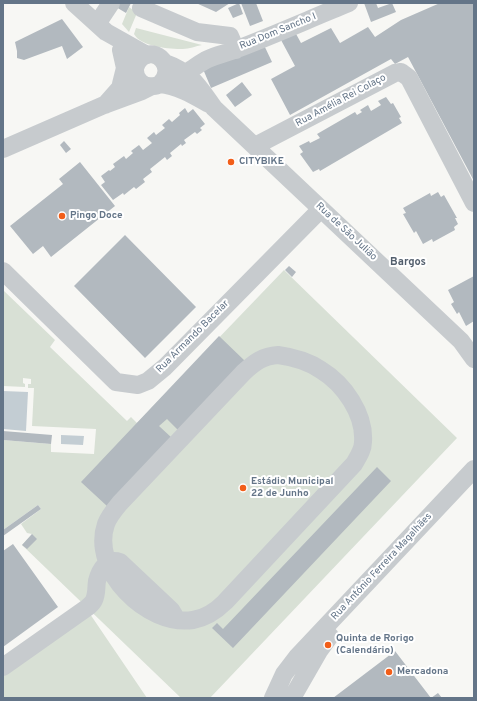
<!DOCTYPE html>
<html>
<head>
<meta charset="utf-8">
<style>
  body { margin:0 }
  #map { position:relative; width:477px; height:701px; overflow:hidden; background:#f7f7f4; font-family:Overpass,sans-serif }
  canvas { display:block }
  .frame { position:absolute; inset:0; border:4px solid #647588; pointer-events:none }
</style>
</head>
<body>
<div id="map">
<canvas width="477" height="701"></canvas>
<div class="frame"></div>
</div>
<script>
const ctx = document.querySelector('canvas').getContext('2d');
ctx.lineJoin = 'round';
function paint(path, color) { ctx.fillStyle = color; ctx.fill(path, 'evenodd'); }
function stroke(path, color, width, dash) { ctx.strokeStyle = color; ctx.lineWidth = width; ctx.lineCap = dash ? 'butt' : 'round'; ctx.setLineDash(dash || []); ctx.stroke(path); }
function write(font, color, halo, rows, align = 'center') {
  ctx.font = font + ' Overpass,sans-serif'; ctx.lineWidth = 4; ctx.setLineDash([]); ctx.textBaseline = 'middle'; ctx.strokeStyle = halo; ctx.fillStyle = color; for (const [text, x, y, turn = 0] of rows) {
    ctx.save(); ctx.translate(x, y); ctx.rotate((+turn || 0) * Math.PI / 180); ctx.textAlign = isNaN(turn) ? turn : align; if (halo) ctx.strokeText(text, 0, 0); ctx.fillText(text, 0, 0); ctx.restore();
  }
}
const green = new Path2D(`
  M129,7L137,13L129,32L122,24Z
  M136,28L202,45C196,46 189,49 183,49C170,49 141,47 134,34Z
  M284,270L457,438L210,698H181L22,545L32,534L27,533L21,524L41,509L38,505L3,530V440L51,444V452L94,454L96,429L32,426L34,388H28V384H31V379L23,378V383L25,384V387L3,386V290L55,340L50,347L127,421L131,417L137,423Z
  M90,614L147,698H3V673Z`);
const water = new Path2D(`
  M3,391L28,392L26,431L3,429Z
  M61,435L84,436L83,445L61,444Z`);
const building = new Path2D(`
  M118,3H131L126,13L116,7Z
  M196,3H230L216,12Z
  M239,3L243,14L233,18L228,8Z
  M241,3H256L263,21L250,26Z
  M364,3H376L378,8L392,3L396,12L371,22Z
  M440,3H474V181L408,57L395,64L391,59L290,115L271,79L295,66L281,40L295,32L301,43L331,28L340,43L368,27L375,37L401,20Z
  M62,19L83,47L67,59L62,46L24,60L17,58V51L15,42Z
  M263,43L272,62L211,88L203,69Z
  M242,82L252,95L235,107L226,95Z
  M386,97L391,104L393,103L401,117L399,118L402,123L320,171L319,169L313,172L300,154L303,152L299,146L309,141L310,143L320,138L317,134L355,112L357,115L362,112L360,110L368,105L371,111L381,105L378,101Z
  M185,108L188,113L193,109L205,124L200,128L202,130L197,134L195,132L184,140L186,143L182,146L181,144L170,153L172,156L167,160L165,157L150,169L152,172L143,179L145,182L136,189L134,187L124,195L123,193L113,200L101,185L105,182L101,176L109,170L110,171L115,167L113,164L124,156L126,159L133,153L131,151L139,145L143,150L152,143L147,138L154,132L156,135L165,128L162,125L169,119L172,122L180,115L179,113Z
  M64,141L71,149L66,153L60,145Z
  M80,162L115,206L51,257L43,246L33,254L10,226L63,184L59,179Z
  M438,192L441,197L444,195L457,218H455L458,224L454,227L455,230L433,242L432,239L423,244L416,231L414,233L403,214L406,213L403,208L430,193L431,196Z
  M125,235L196,307L145,358L74,286Z
  M289,266L296,272L292,277L285,270Z
  M474,276V321L466,326L459,312L457,314L451,304L454,302L448,290Z
  M219,336L245,361L179,431L167,419L159,426L172,438L107,506L81,482Z
  M3,431L52,435L51,444L3,440Z
  M377,467L391,481L233,648L212,628L217,623L223,629Z
  M38,505L41,509L3,536V530Z
  M32,534L37,539L27,549L22,545Z
  M13,544L58,607L3,647V551Z
  M395,651L431,698L438,693L442,698H333Z`);
const minor = new Path2D(`
  M74,3L106,32L147,55
  M141,8L197,32L230,36L236,50
  M97,24L111,3
  M121,50L125,68L121,84
  M165,63C191,72 199,87 214,108L461,341L474,359
  M160,84C177,68 156,45 141,58C138,61 136,64 135,68C134,79 143,88 154,86C158,86 161,83 165,82C172,79 180,76 187,72C194,68 201,62 208,59C217,55 227,53 237,49C274,35 312,18 349,3
  M160,84C178,86 193,95 209,104
  M105,105L135,71
  M255,146L395,73L401,72L409,78L474,203
  M3,149L104,105L142,91L150,87
  M3,271L116,382L138,385L148,381L165,367L321,209
  M278,355C293,357 308,361 321,370C344,384 365,414 363,442C363,450 358,457 354,464L225,602C216,611 206,618 193,620C147,627 90,570 106,524C109,516 115,509 120,503L244,372C255,362 263,356 278,355Z
  M3,667L88,607C90,605 93,603 94,600C97,594 96,587 97,581C100,569 107,558 120,562L171,610L177,620
  M273,698L284,674L297,657L474,469
  M292,698L319,651L330,636`);
const markers = [
  [231,162,4,"#f25e19"],
  [62,216,4,"#f25e19"],
  [243,488,4,"#f25e19"],
  [328,645,4,"#f25e19"],
  [389,672,4,"#f25e19"]
];
const streetNames = [
  ["Rua Dom Sancho I",278,32,-22],
  ["Rua Amélia Rei Colaço",341,101,-28],
  ["Rua de São Julião",346,232,43],
  ["Rua Armando Bacelar",193,337,-45],
  ["Rua António Ferreira Magalhães",382,567,-47]
];
const poiNames = [
  ["CITYBIKE",239,162],
  ["Pingo Doce",70,216],
  ["Estádio Municipal",251,482],
  ["22 de Junho",251,494],
  ["Quinta de Rorigo",336,639],
  ["(Calendário)",336,651],
  ["Mercadona",397,672]
];
const neighbourhoodNames = [
  ["Bargos",408,263]
];
paint(green, '#d8e0d5');
paint(water, '#c3cdd3');
paint(building, '#b2b9bf');
stroke(minor, '#c7cbce', 18);
for (const [x, y, r, color] of markers) { const dot = new Path2D(); dot.arc(x, y, r, 0, 2 * Math.PI); ctx.fillStyle = color; ctx.fill(dot); stroke(dot, '#fff', 1.5); }
write('10px', '#647588', '#fff', streetNames);
write('bold 10px', '#647588', '#fff', poiNames, 'left');
write('bold 11px', '#525e6c', '#fff', neighbourhoodNames);
</script>
</body>
</html>
